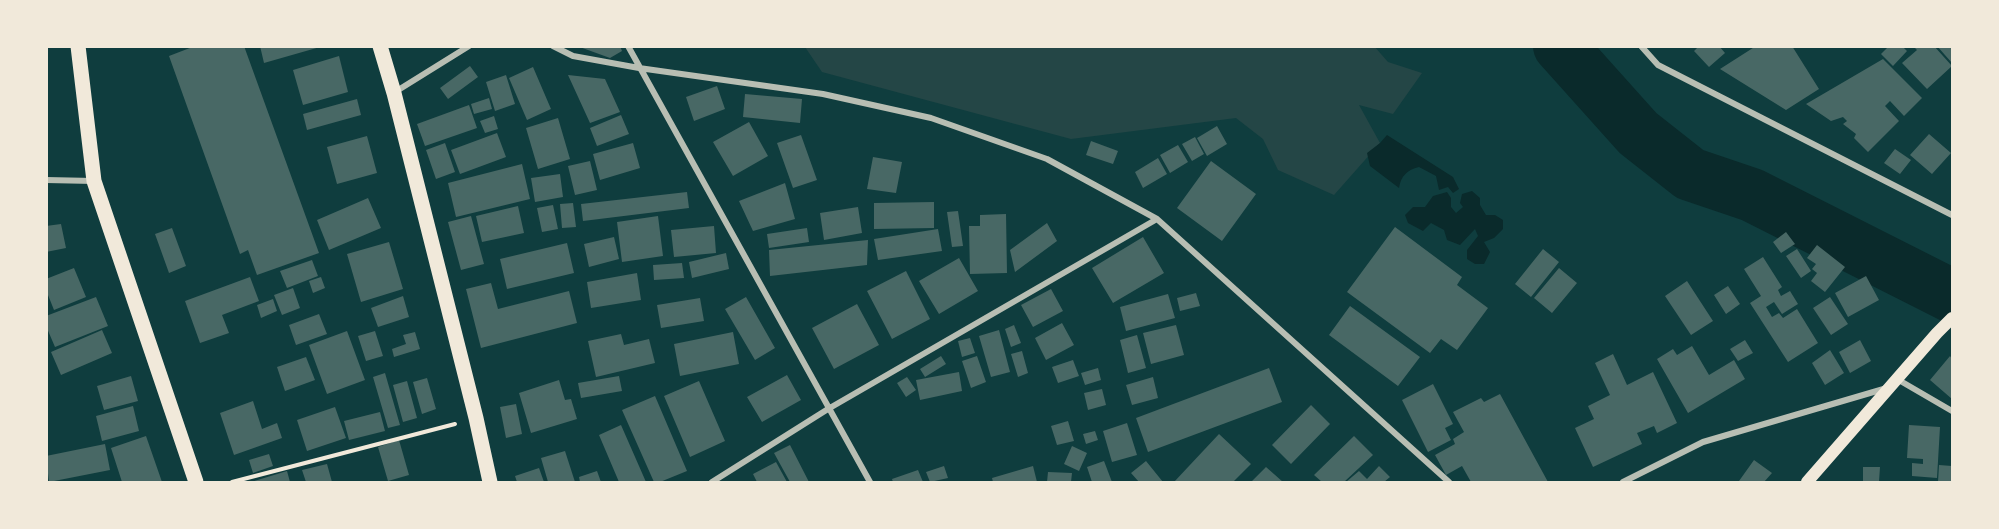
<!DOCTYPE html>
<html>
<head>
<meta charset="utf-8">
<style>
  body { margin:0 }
  #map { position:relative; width:1999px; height:529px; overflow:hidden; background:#0f3d3e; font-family:"IBM Plex Sans",sans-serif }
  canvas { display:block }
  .frame { position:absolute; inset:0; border:48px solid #f1e9da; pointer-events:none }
</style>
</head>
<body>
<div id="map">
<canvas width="1999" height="529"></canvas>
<div class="frame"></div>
</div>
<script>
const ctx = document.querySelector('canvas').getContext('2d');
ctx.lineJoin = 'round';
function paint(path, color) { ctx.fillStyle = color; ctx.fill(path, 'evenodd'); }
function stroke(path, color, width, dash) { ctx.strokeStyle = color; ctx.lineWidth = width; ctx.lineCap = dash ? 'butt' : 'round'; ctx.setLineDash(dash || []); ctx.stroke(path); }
const green = new Path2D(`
  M1374,46L1388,62L1422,73L1393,114L1359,105L1380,143L1334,195L1278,170L1263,139L1236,118L1071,139L822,72L805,47Z`);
const water = new Path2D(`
  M1387,135L1453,177L1459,189L1453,193L1448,187L1439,190L1436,176L1419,167C1407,170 1401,176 1399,188L1370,166L1367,153L1380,143Z
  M1472,191L1480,198V205L1486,215H1495L1503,220V229L1494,238L1484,242L1490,252L1484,264H1475L1467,259V250L1478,236L1475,229L1460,245L1447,240L1444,230L1431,223L1423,231L1408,223L1405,215L1413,207H1425L1433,196L1447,192L1451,198V207L1456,213L1463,207L1460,203L1462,194Z`);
const river = new Path2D(`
  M1560,46L1638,133L1690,174L1752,195L1952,296`);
const building = new Path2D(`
  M195,46H244L319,253L257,275L248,250L240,254L169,56Z
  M260,46H320V47L264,63Z
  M577,46H620L622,51L610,58Z
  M1699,46H1719L1725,53L1709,67L1694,51Z
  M1756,46H1792L1819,89L1786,110L1720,69Z
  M1889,46H1902L1907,51L1893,66L1881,54Z
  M1913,46H1934L1952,66L1927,89L1902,63L1917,50Z
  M1937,46H1952V63Z
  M339,56L348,92L303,105L293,70Z
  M1883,59L1922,98L1904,116L1890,101L1885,106L1899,121L1868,152L1854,138L1856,134L1843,124L1847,121L1843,117L1831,121L1806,104Z
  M470,66L478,77L448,99L440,88Z
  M533,67L551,109L527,120L509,78Z
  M506,75L515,104L495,111L486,82Z
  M568,75L605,79L620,112L590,123Z
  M717,86L725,109L694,121L686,97Z
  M745,94L802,99L800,123L743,117Z
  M489,98L492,109L474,114L471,104Z
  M357,99L361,115L307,130L303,114Z
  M469,105L477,128L425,146L417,124Z
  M621,115L629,134L597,146L590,128Z
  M494,116L498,129L485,133L480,121Z
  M558,118L570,159L538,169L526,128Z
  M749,122L768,156L733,176L713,142Z
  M1217,126L1227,144L1207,156L1197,138Z
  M497,133L506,157L460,174L451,150Z
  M1929,134L1951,153L1932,174L1910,155Z
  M801,135L817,180L793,188L777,143Z
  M367,136L377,173L337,184L327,147Z
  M1195,137L1204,154L1192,161L1182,144Z
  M1091,141L1118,151L1113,164L1086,155Z
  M445,143L455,172L436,179L426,150Z
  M633,143L640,168L600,180L593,154Z
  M1178,145L1188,162L1170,173L1160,155Z
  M1895,149L1911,160L1900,174L1884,163Z
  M873,157L902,162L896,193L867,189Z
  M1158,158L1167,174L1143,188L1135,172Z
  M590,161L597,190L575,195L568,166Z
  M1211,161L1256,194L1222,241L1177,208Z
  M522,164L530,199L456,217L448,183Z
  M560,174L563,197L535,202L531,178Z
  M785,183L795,219L753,231L739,201Z
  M687,192L689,208L583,221L581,204Z
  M368,198L381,228L329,250L317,220Z
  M934,202V228L874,229V203Z
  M573,203L576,227L562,228L560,204Z
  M553,205L558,229L542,232L537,208Z
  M518,206L524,233L482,242L476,216Z
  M858,207L862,233L824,240L820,213Z
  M958,211L963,246L952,247L947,212Z
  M1006,214L1007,273L970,274L969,226H980V215Z
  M471,216L484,264L461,270L448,222Z
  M658,216L663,256L622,262L617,222Z
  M1047,223L1057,241L1015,272L1010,250Z
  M61,224L66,248L46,252V226Z
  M714,226L716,253L674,257L671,230Z
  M1395,227L1462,277L1457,285L1488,308L1457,350L1441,339L1430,353L1347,292Z
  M172,228L186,266L169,273L155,234Z
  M807,228L809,242L769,248L767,234Z
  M938,229L942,251L878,260L874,239Z
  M1786,232L1795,244L1781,253L1773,242Z
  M614,237L619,259L589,267L584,244Z
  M1143,237L1164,273L1113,303L1092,268Z
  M868,240L867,265L770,276L769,250Z
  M389,242L403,289L361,302L347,254Z
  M567,243L574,273L507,289L500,259Z
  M1817,245L1845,267L1825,292L1811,281L1817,273L1812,269L1816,264L1807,258Z
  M1543,249L1559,262L1531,297L1515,284Z
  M1797,249L1811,271L1801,278L1786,256Z
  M726,253L729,269L692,278L689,262Z
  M1763,257L1782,287L1778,290L1781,296L1790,291L1798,304L1782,314L1774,302L1766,307L1772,317L1779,313L1783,318L1797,309L1818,343L1788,362L1750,303L1761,296L1744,269Z
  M959,258L978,291L939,314L919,281Z
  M312,260L318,276L287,288L280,271Z
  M682,263L684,278L654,280L653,265Z
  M74,268L86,297L54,310L46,290V279Z
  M1559,268L1577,283L1552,313L1534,298Z
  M906,271L930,319L892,339L867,291Z
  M637,273L641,300L591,308L587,282Z
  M1866,276L1879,300L1848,317L1835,293Z
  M250,277L259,301L222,315L229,333L200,343L185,301Z
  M321,277L325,288L313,293L309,281Z
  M1687,281L1713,321L1691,335L1665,296Z
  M491,283L498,309L569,291L577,323L481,348L466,289Z
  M1728,286L1740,304L1726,314L1714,295Z
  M293,288L300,308L282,315L274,295Z
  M1051,289L1063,311L1033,327L1021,305Z
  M1196,293L1200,306L1180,311L1177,298Z
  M1168,294L1175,318L1126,331L1120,307Z
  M403,296L409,317L378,327L371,308Z
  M96,297L108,326L55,347L46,326V316Z
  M746,297L775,348L755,360L725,309Z
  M1830,297L1848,324L1831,335L1813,308Z
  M700,298L704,321L661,328L657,305Z
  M273,299L277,311L261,318L257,305Z
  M857,304L879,345L834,369L812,328Z
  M1350,306L1420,357L1398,386L1329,335Z
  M319,314L327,334L296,345L289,325Z
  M1062,323L1074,345L1046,360L1035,338Z
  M1014,325L1021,343L1011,347L1005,329Z
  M1176,325L1184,355L1151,364L1143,333Z
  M102,330L112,353L61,375L51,352Z
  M999,330L1010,372L991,377L979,336Z
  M347,331L365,380L327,394L309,345Z
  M375,331L383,356L366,361L358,336Z
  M415,332L420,349L394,357L392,349L406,344L403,335Z
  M733,332L739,364L680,376L674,344Z
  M621,334L624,345L649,339L655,363L596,377L588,341Z
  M1137,335L1146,368L1128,373L1120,340Z
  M970,338L975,353L962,357L958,341Z
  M1745,340L1753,353L1738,361L1730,349Z
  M1860,340L1871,361L1850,373L1839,352Z
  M1692,346L1709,375L1734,360L1745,379L1688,413L1657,359L1673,349L1677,355Z
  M1830,350L1844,373L1825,385L1812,363Z
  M1022,351L1028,373L1018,377L1011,354Z
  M1613,354L1627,385L1653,372L1677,423L1657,433L1654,426L1637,433L1642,444L1593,467L1575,428L1594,419L1588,406L1610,395L1595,363Z
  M941,356L946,364L925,377L920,369Z
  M977,356L986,382L971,388L962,361Z
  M1950,356L1952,359V399L1930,380Z
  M306,357L315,380L285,391L277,367Z
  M1073,360L1079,376L1058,383L1052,367Z
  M1098,368L1101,380L1085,385L1081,373Z
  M1269,368L1282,402L1148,452L1136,418Z
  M959,372L962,391L920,400L916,380Z
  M385,373L400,425L388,428L373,377Z
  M787,375L801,400L762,422L747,397Z
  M131,376L138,401L104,410L97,386Z
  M619,376L622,391L581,398L578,383Z
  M907,377L916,390L906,397L897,383Z
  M1153,377L1158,398L1132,405L1126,385Z
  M427,378L436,409L422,414L413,382Z
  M559,380L565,400L571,399L577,419L531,433L519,393Z
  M407,381L417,418L403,422L393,385Z
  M699,381L725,441L690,457L664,396Z
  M1433,384L1453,424L1445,428L1451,440L1428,452L1402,400Z
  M1102,389L1106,405L1088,410L1084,393Z
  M1500,394L1548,482H1471L1462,466L1446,475L1435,455L1455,444L1453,439L1464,432L1453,412L1481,398L1484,402Z
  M655,396L687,471L660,482H654L622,410Z
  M253,401L262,429L277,423L282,438L234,455L220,413Z
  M516,404L522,434L506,438L500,407Z
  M1311,405L1330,424L1291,464L1272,445Z
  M133,406L139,431L102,441L96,416Z
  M335,407L346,438L307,451L297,420Z
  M380,412L385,431L349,440L344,421Z
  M1068,421L1074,441L1057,445L1051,426Z
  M1127,423L1137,455L1112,462L1103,431Z
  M621,425L646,482H619L599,435Z
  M1909,425L1940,427L1937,478L1912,476V463L1923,464V459L1907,458Z
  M1095,431L1098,440L1086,444L1083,434Z
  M1219,434L1251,464L1233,482H1174Z
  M146,436L162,482H122L111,448Z
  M1354,436L1373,455L1344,482H1322L1314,475Z
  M399,440L409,475L388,481L378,447Z
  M105,444L110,470L49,482L46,456Z
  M790,445L809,482H790L774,453Z
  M1072,446L1087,453L1079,471L1064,464Z
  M565,451L575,482H548L541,458Z
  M269,454L273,466L253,473L249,460Z
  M1754,460L1772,473L1764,482H1741L1739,481Z
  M1104,461L1112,482H1092L1087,467Z
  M1146,461L1163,482H1139L1131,473Z
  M776,462L787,482H757L753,474Z
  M327,464L332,482H306L302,470Z
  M1939,465L1952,466V482H1938Z
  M944,466L948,478L930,482L926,472Z
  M1033,466L1037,482H993L992,478Z
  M1379,466L1390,477L1384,482H1346L1359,471L1367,479Z
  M1266,467L1283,482H1251Z
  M1863,467H1880L1879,482H1863Z
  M539,468L544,482H517L515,476Z
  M918,470L923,482H893L892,479Z
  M287,471L290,482H251Z
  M597,471L601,482H580L579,477Z
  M1048,472L1072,473L1071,482H1047Z`);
const path = new Path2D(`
  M232,482L455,424`);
const minor = new Path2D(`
  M553,46L573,56L639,68L823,94L931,118L1047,159L1157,219L1449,482
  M628,46L870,482
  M1641,46L1658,65L1952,215
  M395,92L469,46
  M46,180L94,181
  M1897,379L1952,411
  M712,482L828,409L1157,219
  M1623,482L1703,442L1887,388`);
const secondary = new Path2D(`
  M1807,482L1937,333L1952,318`);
const primary = new Path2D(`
  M78,46L94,181L196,482
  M380,46L394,93L476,418L490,482`);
paint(green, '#244646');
paint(water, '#0a2a2b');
stroke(river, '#0a2a2b', 54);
paint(building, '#486865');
stroke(path, '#f1e9da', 4);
stroke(minor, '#b8beb3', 6);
stroke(secondary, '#f1e9da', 12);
stroke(primary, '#f1e9da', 15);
</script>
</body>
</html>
